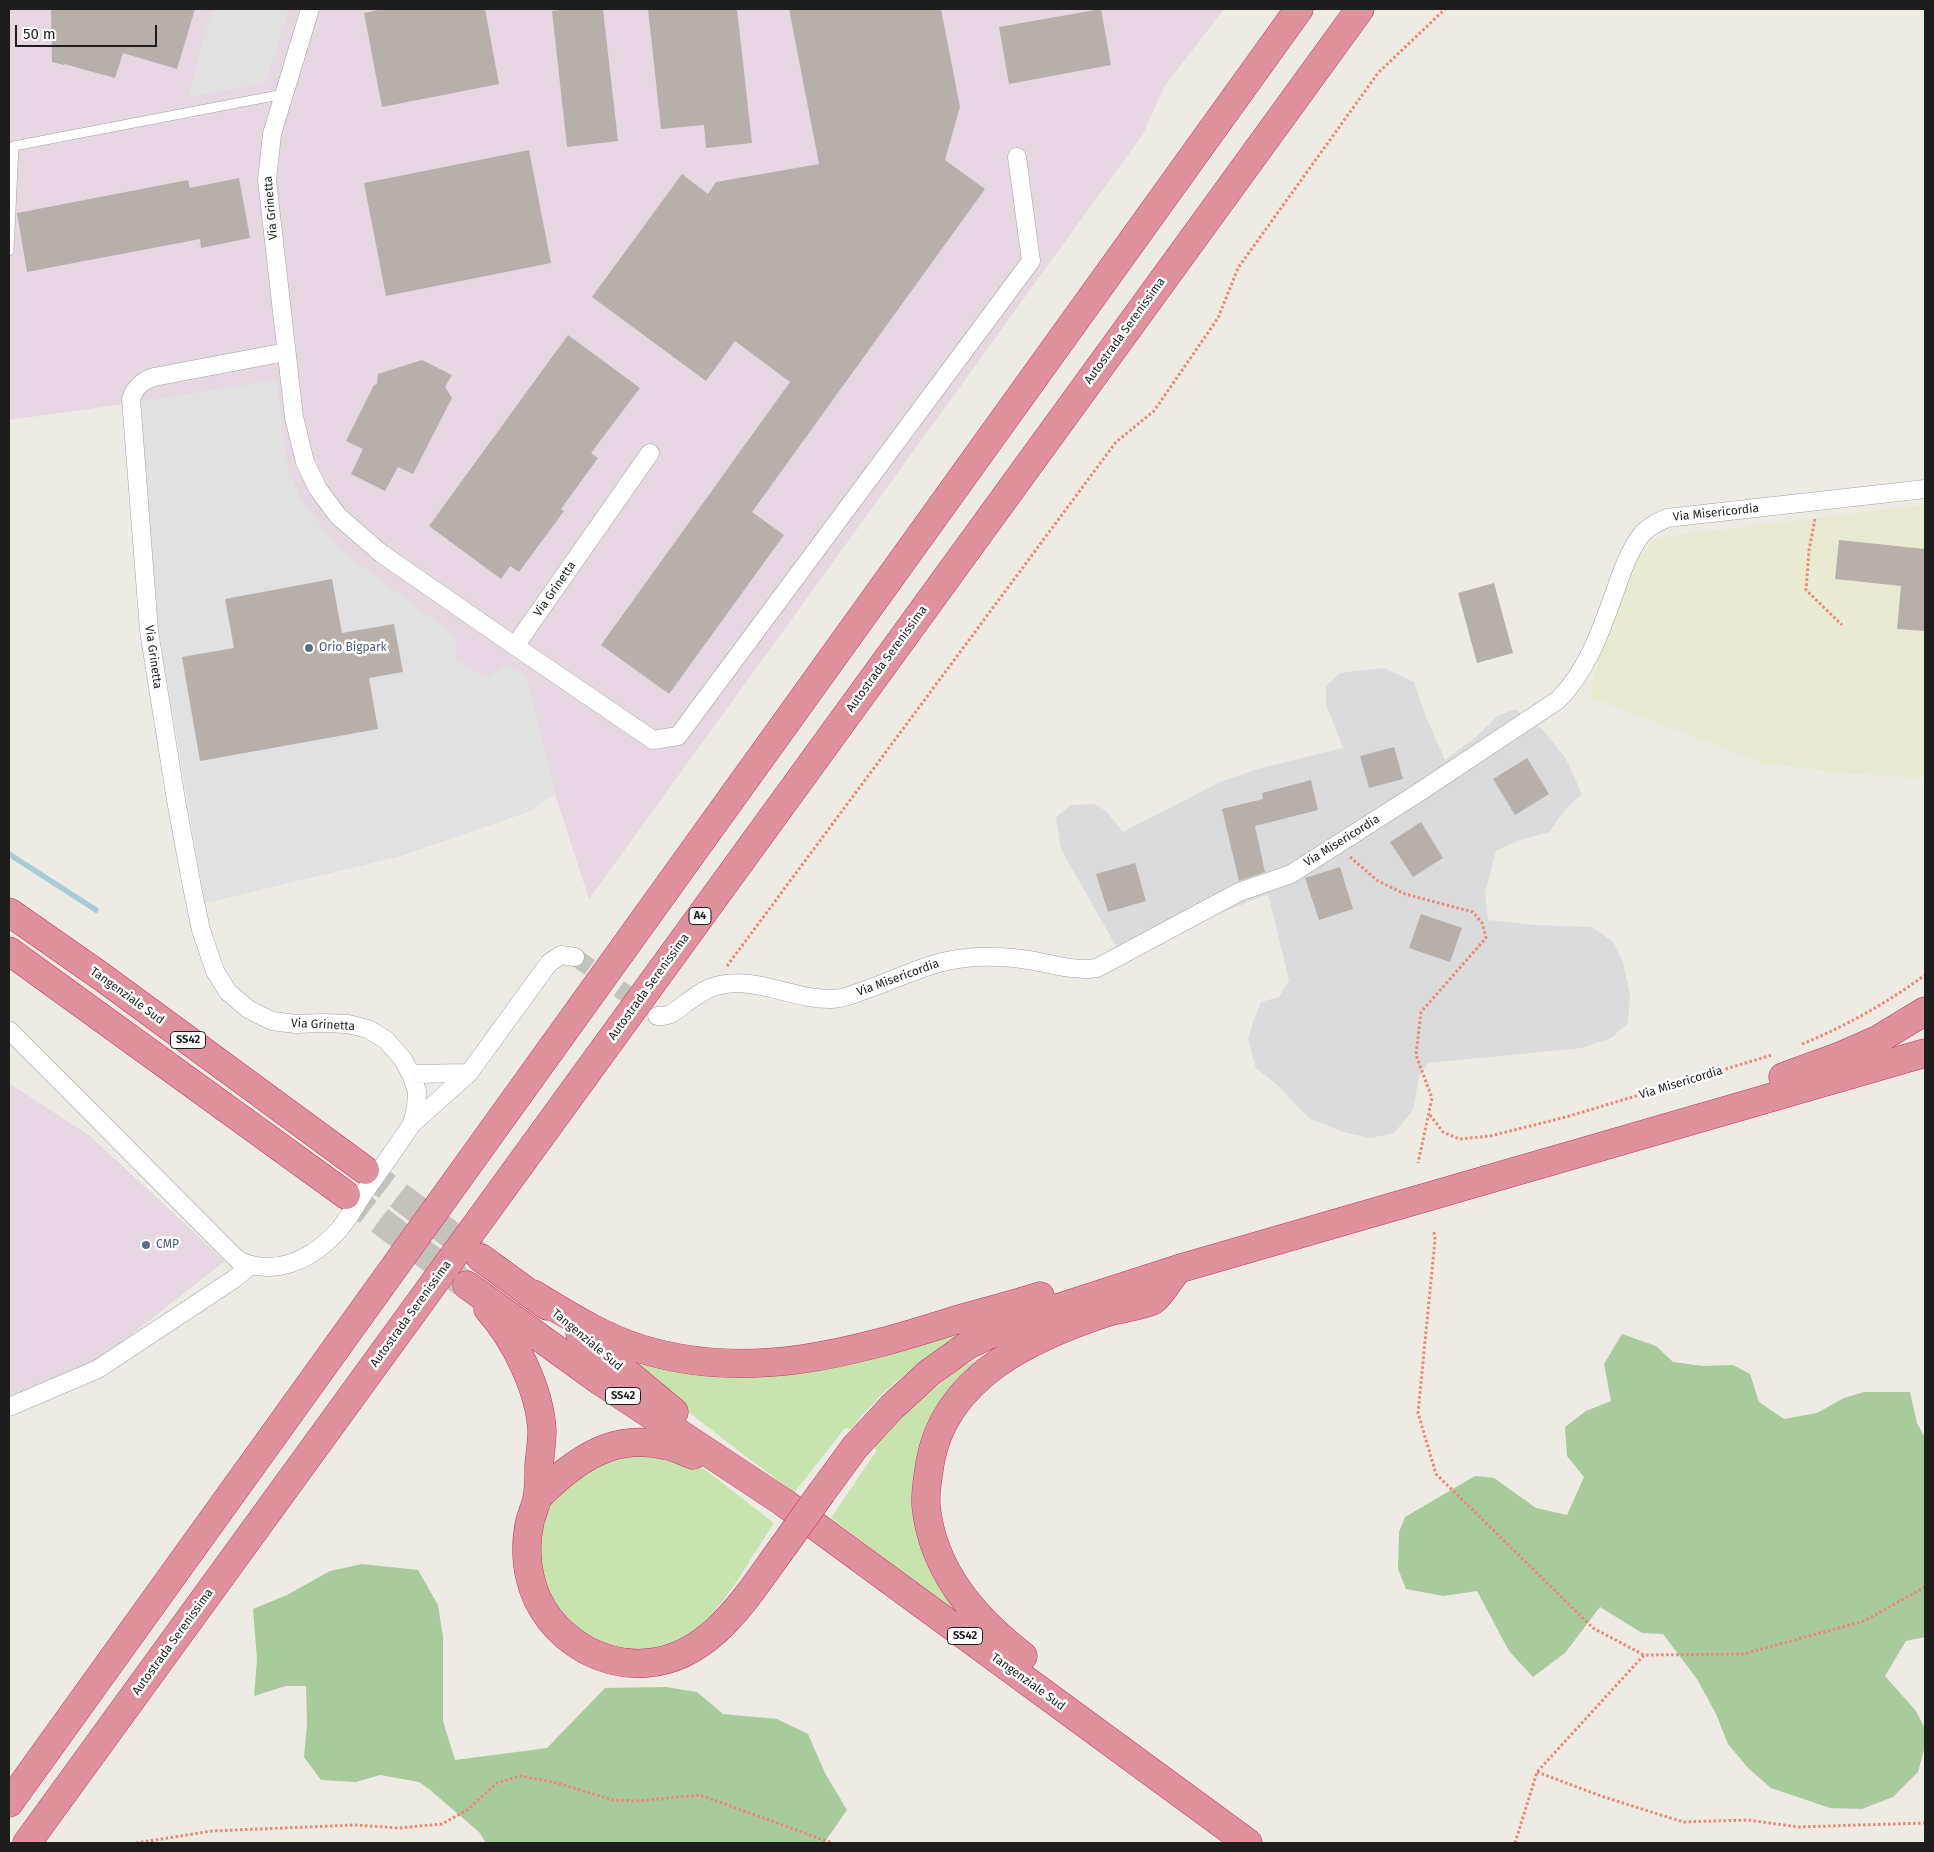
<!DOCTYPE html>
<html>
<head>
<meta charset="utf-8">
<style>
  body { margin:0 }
  #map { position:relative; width:1934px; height:1852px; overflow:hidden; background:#eeebe4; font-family:"Fira Sans",sans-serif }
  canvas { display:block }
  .frame { position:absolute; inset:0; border:10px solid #1d1d1d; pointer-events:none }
  .scale { position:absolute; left:15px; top:25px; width:142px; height:22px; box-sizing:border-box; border:2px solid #1d1d1d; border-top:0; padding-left:6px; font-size:15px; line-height:18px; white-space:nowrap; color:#1d1d1d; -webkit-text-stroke:4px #fff; paint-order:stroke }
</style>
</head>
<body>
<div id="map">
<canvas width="1934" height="1852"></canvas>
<div class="frame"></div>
<div class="scale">50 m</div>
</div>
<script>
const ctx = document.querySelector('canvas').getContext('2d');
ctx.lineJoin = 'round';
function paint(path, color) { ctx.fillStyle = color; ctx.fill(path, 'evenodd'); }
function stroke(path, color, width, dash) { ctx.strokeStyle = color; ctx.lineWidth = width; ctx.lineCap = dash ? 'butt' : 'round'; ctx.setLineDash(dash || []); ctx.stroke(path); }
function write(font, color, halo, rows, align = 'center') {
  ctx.font = font + ' "Fira Sans",sans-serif'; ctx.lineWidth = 5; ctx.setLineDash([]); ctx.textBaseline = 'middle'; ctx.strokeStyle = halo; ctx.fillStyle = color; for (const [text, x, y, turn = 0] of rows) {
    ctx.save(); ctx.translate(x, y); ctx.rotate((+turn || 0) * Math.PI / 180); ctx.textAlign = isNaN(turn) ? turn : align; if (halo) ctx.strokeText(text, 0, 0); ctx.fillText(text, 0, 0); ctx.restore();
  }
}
const residential = new Path2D(`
  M1384,668L1414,682L1426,717L1445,760L1476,737L1498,716L1515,709L1543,730L1566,759L1582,794L1564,811L1549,832L1520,840L1496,851L1485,893L1488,920L1536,925L1592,927L1612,941L1623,962L1630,994L1628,1023L1611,1038L1582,1048L1428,1063L1419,1076L1413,1110L1394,1133L1371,1138L1343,1132L1309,1118L1277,1085L1256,1068L1248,1039L1253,1022L1261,1002L1279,997L1289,980L1268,894L1182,929L1125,962L1061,849L1056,817L1071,805L1094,804L1106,811L1123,832L1220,782L1258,769L1343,748L1326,704V686L1340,673Z`);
const industrial = new Path2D(`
  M10,9H1224L1164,87L1143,134L589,899L555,794L530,811L400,856L205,903L159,631L139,402L9,420Z
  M9,1083L90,1136L225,1261L90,1367L9,1401Z`);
const farmland = new Path2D(`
  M1921,505H1925V778L1852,774L1763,763L1590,697L1598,660L1630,568L1655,538Z`);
const grass = new Path2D(`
  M959,1334C919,1362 881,1390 851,1429L845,1428L794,1493L615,1356C673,1365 734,1380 793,1374C849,1369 903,1344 959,1334Z
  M993,1351L924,1446L956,1612L831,1518L877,1450L874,1447L907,1411L960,1368Z
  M625,1450L681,1458L704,1469L774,1523C753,1554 722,1611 693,1633C616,1689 510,1602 546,1515C550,1506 553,1496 560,1489C564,1483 573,1480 579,1477C595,1468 610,1459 625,1450Z`);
const forest = new Path2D(`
  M1622,1334L1656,1346L1673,1362L1703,1366L1733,1365L1750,1374L1759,1402L1784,1419L1817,1413L1844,1398L1864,1392H1910L1917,1423L1925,1438V1637L1906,1641L1885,1676L1916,1711L1925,1729V1746L1918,1772L1893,1797L1862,1809L1830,1808L1771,1788L1748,1768L1728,1744L1716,1714L1697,1679L1663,1634L1642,1633L1600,1607L1565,1653L1533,1677L1509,1651L1477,1591L1443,1596L1406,1589L1398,1569L1399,1532L1405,1517L1475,1476L1494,1478L1536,1508L1567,1515L1584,1477L1567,1456L1565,1427L1586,1411L1611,1401L1604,1364Z
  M362,1564L418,1570L438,1605L443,1637V1721L455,1760L547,1748L605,1688L666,1687L697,1692L723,1714L777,1719L808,1734L825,1773L847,1810L824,1843H486L479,1832L429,1789L419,1782L380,1775L356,1782L321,1780L304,1757L307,1724L306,1686H286L254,1696L257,1659L253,1609L287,1595L330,1571Z`);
const parking = new Path2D(`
  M212,9H289L266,83L188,97Z
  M276,380L288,467L300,498L338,548L456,636V660L487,678L506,664L527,677L556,793L530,811L400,856L205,903L159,631L139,402Z`);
const stream = new Path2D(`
  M9,854L96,910`);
const building = new Path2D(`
  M51,9H195L177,69L123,53L115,78L64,64V65L52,62Z
  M383,9H485L499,84L382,107L364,13Z
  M569,9H603L618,141L567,147L552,11Z
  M648,9H737L752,143L706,148L704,125L661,129Z
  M789,9H941L960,107L945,160L985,189L752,512L784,535L669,694L601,645L790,382L735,341L706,381L592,297L682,174L708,194L716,182L819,164Z
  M1101,9L1111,65L1009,84L999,27Z
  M529,150L551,263L386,296L364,183Z
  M239,178L250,238L201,248L200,239L27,272L17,213L188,180L190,188Z
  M568,335L640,388L591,453L598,458L561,509L564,511L519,572L510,566L501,579L429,526Z
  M422,360L452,375L445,387L452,398L413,474L398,467L385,491L351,474L363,449L346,441L374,385L377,384L378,374Z
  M1839,540L1925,549V631L1897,629L1901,586L1835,579Z
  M332,579L342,633L394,624L403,672L369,678L378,729L200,761L182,657L234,648L225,599Z
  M1494,583L1513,653L1477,663L1458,593Z
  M1394,747L1403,779L1369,788L1360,756Z
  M1527,758L1549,794L1515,815L1493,779Z
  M1311,780L1318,810L1255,826L1265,872L1239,881L1222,809L1263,799L1262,793Z
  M1421,822L1443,858L1413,877L1390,842Z
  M1135,863L1146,901L1108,912L1096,874Z
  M1340,867L1353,909L1319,920L1305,878Z
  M1421,914L1462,928L1450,962L1409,948Z`);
const streetTunnel = new Path2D(`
  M575,957L646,1008`);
const highwayTunnel = new Path2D(`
  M365,1170L480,1257
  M346,1195L463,1283`);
const path = new Path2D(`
  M1815,519L1809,550L1806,590L1842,625
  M1350,857L1378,881L1405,894L1473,912L1482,923L1486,938L1421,1012L1416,1055L1432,1098L1418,1163
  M727,966L1116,442L1154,411L1218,318L1238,268L1378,73L1445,9
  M1802,1044C1846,1026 1887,1003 1925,975
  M1430,1115L1443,1132L1459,1139L1490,1136L1566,1117L1772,1055
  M1434,1232L1435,1240L1418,1413L1436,1474L1593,1628L1644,1655
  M1537,1772L1601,1796L1683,1822L1748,1820L1798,1827L1925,1823
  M136,1843L212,1831L355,1825L399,1828L442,1824L467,1810L497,1783L520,1776L553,1782L613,1800L639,1801L700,1795L832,1843
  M1515,1843L1537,1772L1644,1655L1743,1654L1864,1621L1925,1587`);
const lane = new Path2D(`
  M9,251L14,146L284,94`);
const street = new Path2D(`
  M310,9L272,134L267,180L294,417L305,462L318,489L338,516L382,554L515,646L650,453
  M515,646L653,740L678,736L1031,261L1017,157
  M657,1016H663L671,1014C685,1005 700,990 716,986C754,975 794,1000 832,999C843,999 855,994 865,990C898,979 930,961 966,958C983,956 1005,957 1022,959C1048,962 1071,972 1097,968L1239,892L1291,874L1418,793L1558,700C1589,669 1602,627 1617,586C1623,568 1630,549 1642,534C1649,526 1658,522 1667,518L1925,489
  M9,1030L238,1260C273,1277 309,1261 335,1234C348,1221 357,1202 368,1187C383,1166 398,1145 412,1124L416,1108L417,1091L411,1074L402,1058L386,1040L368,1029L348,1024L322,1023L296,1024L272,1021L248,1009L228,992L215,971L201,930L192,887L176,800L149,631L131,399C135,387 142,381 154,377L286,352
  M469,1073L549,963L561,955L575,957
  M411,1074L469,1073L412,1124
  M9,1407L98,1369L234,1279L250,1266`);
const highway = new Path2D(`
  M9,912L102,977L365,1170
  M9,951L346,1195
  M1783,1077L1838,1057L1879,1039L1925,1011
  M481,1258L547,1306
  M467,1285L600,1381L783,1502L1248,1843
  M533,1294C568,1315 602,1337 641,1349C749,1382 852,1353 956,1320C984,1312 1012,1305 1040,1296
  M488,1309C515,1339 540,1390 542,1431C542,1442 540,1454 539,1465C539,1476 539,1489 537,1499C535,1507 532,1514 530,1521C526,1539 526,1560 530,1577C537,1609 558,1634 586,1650C605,1660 626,1665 647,1663C712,1658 748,1594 783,1547
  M580,1334L674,1412
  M822,1492L855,1447L892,1407L929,1373L968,1345L1020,1320L1178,1269L1925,1053
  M537,1498C583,1451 628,1425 693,1455
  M1023,1656C974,1618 932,1570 926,1505C925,1491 928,1477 930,1463C945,1376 1032,1337 1108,1312C1122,1308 1138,1307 1152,1301C1159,1297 1172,1276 1178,1269
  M9,1803L1299,9
  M27,1843L1360,9`);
const highwayBridge = new Path2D(`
  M783,1547L822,1492`);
const markers = [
  [309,648,5,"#5c6f8a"],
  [146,1245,5,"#5c6f8a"]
];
const shields = [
  [700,916,22],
  [188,1040,35],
  [623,1396,35],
  [965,1636,35]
];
const shieldNames = [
  ["A4",700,916],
  ["SS42",188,1040],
  ["SS42",623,1396],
  ["SS42",965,1636]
];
const streetNames = [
  ["Via Grinetta",271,208,-95],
  ["Autostrada Serenissima",1125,331,-54],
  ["Via Misericordia",1716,513,-6],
  ["Via Grinetta",555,589,-55],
  ["Via Grinetta",153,657,82],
  ["Autostrada Serenissima",887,659,-54],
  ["Via Misericordia",1342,841,-32],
  ["Via Misericordia",898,978,-20],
  ["Autostrada Serenissima",649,987,-54],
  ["Tangenziale Sud",127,996,36],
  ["Via Grinetta",323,1025,3],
  ["Via Misericordia",1681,1083,-17],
  ["Autostrada Serenissima",411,1314,-54],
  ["Tangenziale Sud",587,1340,40],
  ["Autostrada Serenissima",173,1642,-54],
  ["Tangenziale Sud",1028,1682,36]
];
const serviceNames = [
  ["Orio Bigpark",319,648],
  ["CMP",156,1245]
];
paint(residential, '#dbdbdb');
paint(industrial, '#e6d7e3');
paint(farmland, '#e8ebd1');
paint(grass, '#c7e4ae');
paint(forest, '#a8ca9c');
paint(parking, '#e1e1e1');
stroke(stream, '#a8cbd8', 5.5);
paint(building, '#b7b0aa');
stroke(streetTunnel, '#c4c2bc', 18, [18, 9]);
stroke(highwayTunnel, '#c4c2bc', 28, [28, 14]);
stroke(lane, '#a1a1a1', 10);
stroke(street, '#a1a1a1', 19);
stroke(highway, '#ca3362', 29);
stroke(path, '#ee8675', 3, [2.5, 2.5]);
stroke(lane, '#fff', 9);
stroke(street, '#fff', 18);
stroke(highway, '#df929e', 28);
stroke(highwayBridge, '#ca3362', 29, []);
stroke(highwayBridge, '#df929e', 28);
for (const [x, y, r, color] of markers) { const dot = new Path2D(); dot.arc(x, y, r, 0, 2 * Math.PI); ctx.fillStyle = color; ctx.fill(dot); stroke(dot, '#fff', 2); }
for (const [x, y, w] of shields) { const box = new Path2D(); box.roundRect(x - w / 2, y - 8.5, w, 17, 4); ctx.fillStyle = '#fff'; ctx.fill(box); stroke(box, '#1d1d1d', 1); }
write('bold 11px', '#1d1d1d', null, shieldNames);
write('12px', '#1d1d1d', '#fff', streetNames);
write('12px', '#4e5e75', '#fff', serviceNames, 'left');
</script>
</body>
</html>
